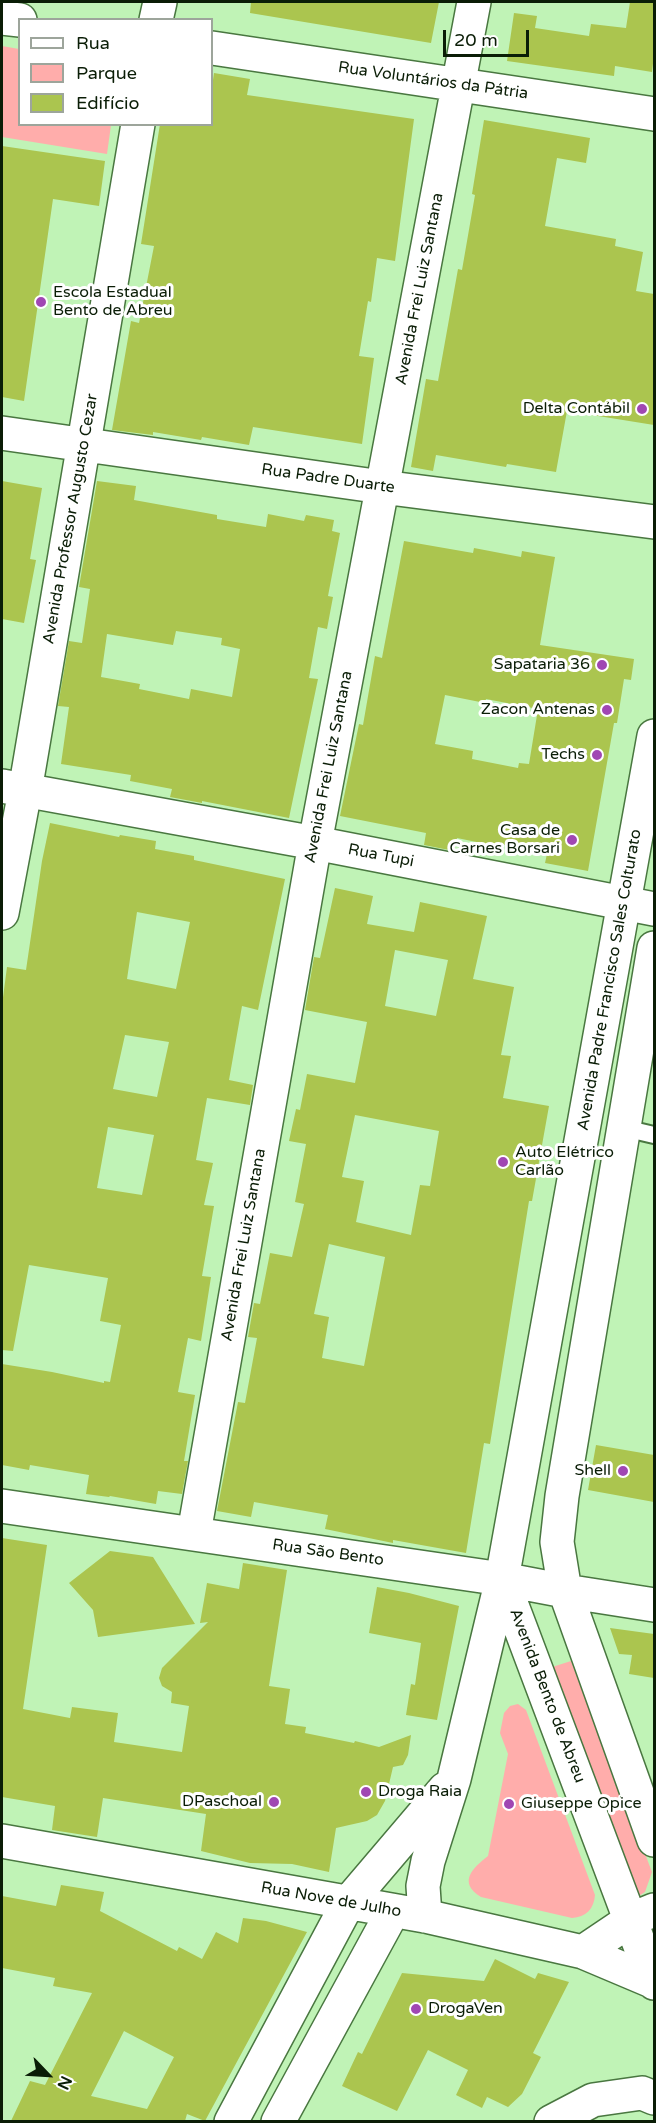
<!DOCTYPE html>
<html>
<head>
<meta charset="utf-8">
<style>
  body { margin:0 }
  #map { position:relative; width:656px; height:2123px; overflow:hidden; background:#c0f3b6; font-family:"Varela Round",sans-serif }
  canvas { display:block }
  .frame { position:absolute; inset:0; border:3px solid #0a1d06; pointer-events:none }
  .legend { position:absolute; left:18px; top:18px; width:195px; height:108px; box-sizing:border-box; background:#fff; border:2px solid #9da59b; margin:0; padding:8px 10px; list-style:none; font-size:18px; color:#0a1d06 }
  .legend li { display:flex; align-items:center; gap:12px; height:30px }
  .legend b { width:30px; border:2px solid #9da59b }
  .north { position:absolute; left:18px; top:2045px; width:60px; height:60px; -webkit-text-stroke:4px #fff; paint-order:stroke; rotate:115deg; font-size:16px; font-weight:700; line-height:24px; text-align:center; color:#0a1d06 }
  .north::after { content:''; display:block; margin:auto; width:21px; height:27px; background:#0a1d06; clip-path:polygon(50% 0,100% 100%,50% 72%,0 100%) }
  .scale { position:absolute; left:443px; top:30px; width:86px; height:27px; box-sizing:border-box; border:3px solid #0a1d06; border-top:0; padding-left:8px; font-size:18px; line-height:21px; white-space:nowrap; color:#0a1d06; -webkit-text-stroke:4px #fff; paint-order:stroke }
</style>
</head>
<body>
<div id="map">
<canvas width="656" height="2123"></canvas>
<div class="frame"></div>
<ul class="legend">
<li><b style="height:8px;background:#fff"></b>Rua</li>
<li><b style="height:16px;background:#ffadab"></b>Parque</li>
<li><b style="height:16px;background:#abc54f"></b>Edifício</li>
</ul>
<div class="north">N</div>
<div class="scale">20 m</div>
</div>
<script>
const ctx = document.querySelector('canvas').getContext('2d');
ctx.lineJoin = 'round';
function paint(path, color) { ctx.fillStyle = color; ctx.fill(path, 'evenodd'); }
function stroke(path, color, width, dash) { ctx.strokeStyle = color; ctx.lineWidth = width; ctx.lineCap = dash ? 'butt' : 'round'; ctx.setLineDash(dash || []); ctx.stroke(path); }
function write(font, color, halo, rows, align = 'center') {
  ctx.font = font + ' "Varela Round",sans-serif'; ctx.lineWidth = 6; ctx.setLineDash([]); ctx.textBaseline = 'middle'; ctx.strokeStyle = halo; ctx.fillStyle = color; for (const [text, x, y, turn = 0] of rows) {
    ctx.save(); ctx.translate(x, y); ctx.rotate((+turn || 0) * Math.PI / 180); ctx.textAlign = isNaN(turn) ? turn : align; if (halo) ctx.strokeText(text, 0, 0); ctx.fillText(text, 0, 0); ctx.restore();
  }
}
const green = new Path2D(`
  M2,46L19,49L20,124L111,125L107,154L2,137Z
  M571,1661L652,1872L645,1892L634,1899L546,1669Z
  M518,1704L526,1710L595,1895C594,1909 586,1917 572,1918L481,1897C457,1882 473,1868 488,1856L508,1754L500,1733L504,1713L510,1706Z`);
const building = new Path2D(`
  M251,2H439L431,43L250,13Z
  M630,2H654V55L652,72L615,66L614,76L507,61L514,13L537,16L535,28L589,36L591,24L626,28Z
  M214,73L250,79L247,95L414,119L395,261L377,258L371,302L368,301L359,356L374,358L362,444L253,427L249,445L202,437L201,440L153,432V435L112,430L131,321L139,323L154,246L141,244L160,124H212V87Z
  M484,120L590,138L586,163L557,158L545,226L616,239L615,246L643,252L636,291L654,294V425L567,411L556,472L507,464L506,467L436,455L433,471L411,467L426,379L438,381L458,269L462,270L475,195L472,194Z
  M2,146L105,161L99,206L53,199L24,401L2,397Z
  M2,481L42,488L30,559L36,560L24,623L2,619Z
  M97,481L136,486L134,500L217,515V519L266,527L268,514L304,521L306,515L334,520L332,531L340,533L328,596L333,597L327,629L318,627L309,678L318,679L289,818L202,801V803L170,797L172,789L130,781L131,775L61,764L69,707L58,706L69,641L82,643L90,589L79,587ZM176,631L222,638L221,645L240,649L232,697L191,689L189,699L139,689L140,684L101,677L107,634L173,645Z
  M404,541L473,553L474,548L521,557L522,551L555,557L540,645L634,659L631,680L624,679L617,723H614L588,871L545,863L547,854L501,844V847L457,838L454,851L424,845L426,833L340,816L359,724L363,725L375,656L382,658ZM445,695L485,703L486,699L538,709L529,764L519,763L518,768L472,759L473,751L435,744Z
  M50,823L119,837L120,835L156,841L155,849L194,856V860L285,879L258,1010L242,1006L229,1080L253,1085L250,1105L207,1098L196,1160L213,1163L204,1205L214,1206L202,1276L211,1277L201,1341L188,1338L178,1392L195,1395L184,1461H188L182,1494L158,1491L156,1504L110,1496L109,1497L86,1494L89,1475L30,1465L29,1470L2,1465V1364L52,1372L104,1383V1381L110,1382L121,1325L100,1321L108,1278L29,1265L13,1351L2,1350V1005L7,967L26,970L42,861ZM137,912L190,922L176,989L127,979ZM125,1035L169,1042L157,1097L113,1089ZM108,1127L154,1135L142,1195L97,1188Z
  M335,888L373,896L367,924L414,932L420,902L487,916L473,979L514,987L501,1055L511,1056L503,1098L549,1106L532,1201H529L490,1444L484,1443L466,1553L393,1540V1543L325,1529L328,1515L254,1502L251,1517L217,1511L238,1402L245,1403L257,1338L248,1337L254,1303L260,1304L270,1253L292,1257L304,1204L295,1202L306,1144L289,1141L296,1109L300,1110L307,1074L355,1083L367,1022L305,1010L314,957L320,958ZM395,950L448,960L436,1016L385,1006ZM355,1115L439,1131L430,1186L420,1185L411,1235L356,1222L364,1181L342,1177ZM329,1244L385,1257L364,1366L322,1358L329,1317L314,1314Z
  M596,1445L654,1455V1502L588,1490Z
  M2,1538L47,1545L23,1709L70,1718L72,1707L118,1713L114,1742L182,1752L189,1706L171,1703L172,1692L162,1686L159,1678L162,1668L208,1622L200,1623L207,1583L239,1589L243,1563L287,1570L269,1686L290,1689L285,1724L306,1727L305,1733L354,1743L355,1741L379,1747L411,1735L408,1755L403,1765L393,1767L385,1801L377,1815L367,1821L336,1828L329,1872L292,1864L250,1863L201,1851L206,1814L103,1798L97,1837L52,1830L55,1806L2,1797Z
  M110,1551L153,1557L195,1624L98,1637L93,1610L69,1583Z
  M377,1587L409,1593L459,1606L437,1720L406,1715L411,1684L415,1685L421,1643L369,1633Z
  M610,1628L654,1634V1678L629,1674L632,1655L619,1654Z
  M61,1885L104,1892L100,1911L177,1951L179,1947L202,1959L216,1932L238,1943L243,1918L266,1921L307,1932L205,2121L187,2114L185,2121H11L30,2081L45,2085L92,1993L53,1986L55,1978L2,1968V1896L56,1906ZM124,2031L174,2057L147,2109L91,2096Z
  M495,1959L535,1979L538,1973L569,1982L533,2053L541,2057L522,2094L508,2107L487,2097L482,2108L456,2095L468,2070L428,2050L397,2111L342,2086L358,2052L362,2054L402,1973L484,1981Z`);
const lane = new Path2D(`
  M624,1128L654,1135`);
const street = new Path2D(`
  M2,18L20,20
  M156,20L160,2
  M212,48L654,114
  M2,433L382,487L654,522
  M2,786L315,843L654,909
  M2,913L25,791L138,124
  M194,1533L315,843L474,2
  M551,2122L593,2100L642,2093L654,2098`);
const secondary = new Path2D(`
  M654,948L562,1496L557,1542L565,1591L654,1840
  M2,1506L502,1579L565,1591L654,1605
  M502,1579L654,1983
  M2,1841L425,1916L583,1952L654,1982
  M425,1916L423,1886L428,1861L454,1779L502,1579L654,736
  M583,1952L632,1919L654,1910
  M231,2122L348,1903L445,1789
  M278,2122L393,1911`);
const markers = [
  [41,302,6,"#a047b3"],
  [642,409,6,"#a047b3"],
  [602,665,6,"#a047b3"],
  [607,710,6,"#a047b3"],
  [597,755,6,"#a047b3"],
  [572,840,6,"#a047b3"],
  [503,1162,6,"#a047b3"],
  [623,1471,6,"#a047b3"],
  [366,1792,6,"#a047b3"],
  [274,1802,6,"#a047b3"],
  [509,1804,6,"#a047b3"],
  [416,2009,6,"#a047b3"]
];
const streetNames = [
  ["Rua Voluntários da Pátria",433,81,8],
  ["Avenida Frei Luiz Santana",420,289,-79],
  ["Rua Padre Duarte",328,479,8],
  ["Avenida Professor Augusto Cezar",71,519,-80],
  ["Avenida Frei Luiz Santana",329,767,-79],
  ["Rua Tupi",381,856,11],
  ["Avenida Padre Francisco Sales Colturato",610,980,-80],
  ["Avenida Frei Luiz Santana",244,1245,-80],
  ["Rua São Bento",328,1553,8],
  ["Avenida Bento de Abreu",547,1696,69],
  ["Rua Nove de Julho",331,1900,10]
];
const poiNames = [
  ["Escola Estadual",53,293,"left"],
  ["Bento de Abreu",53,311,"left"],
  ["Delta Contábil",630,409],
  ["Sapataria 36",590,665],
  ["Zacon Antenas",595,710],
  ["Techs",585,755],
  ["Casa de",560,831],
  ["Carnes Borsari",560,849],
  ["Auto Elétrico",515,1153,"left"],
  ["Carlão",515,1171,"left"],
  ["Shell",611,1471],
  ["Droga Raia",378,1792,"left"],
  ["DPaschoal",262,1802],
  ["Giuseppe Opice",521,1804,"left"],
  ["DrogaVen",428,2009,"left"]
];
paint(green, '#ffadab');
paint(building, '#abc54f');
stroke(lane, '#497740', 20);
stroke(street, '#497740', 36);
stroke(secondary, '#497740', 36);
stroke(lane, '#fff', 16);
stroke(street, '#fff', 33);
stroke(secondary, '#fff', 33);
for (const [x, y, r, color] of markers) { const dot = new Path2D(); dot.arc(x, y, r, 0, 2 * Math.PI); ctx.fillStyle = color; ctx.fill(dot); stroke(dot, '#fff', 2); }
write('16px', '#0a1d06', '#fff', streetNames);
write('16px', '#0a1d06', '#fff', poiNames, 'right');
</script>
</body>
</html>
